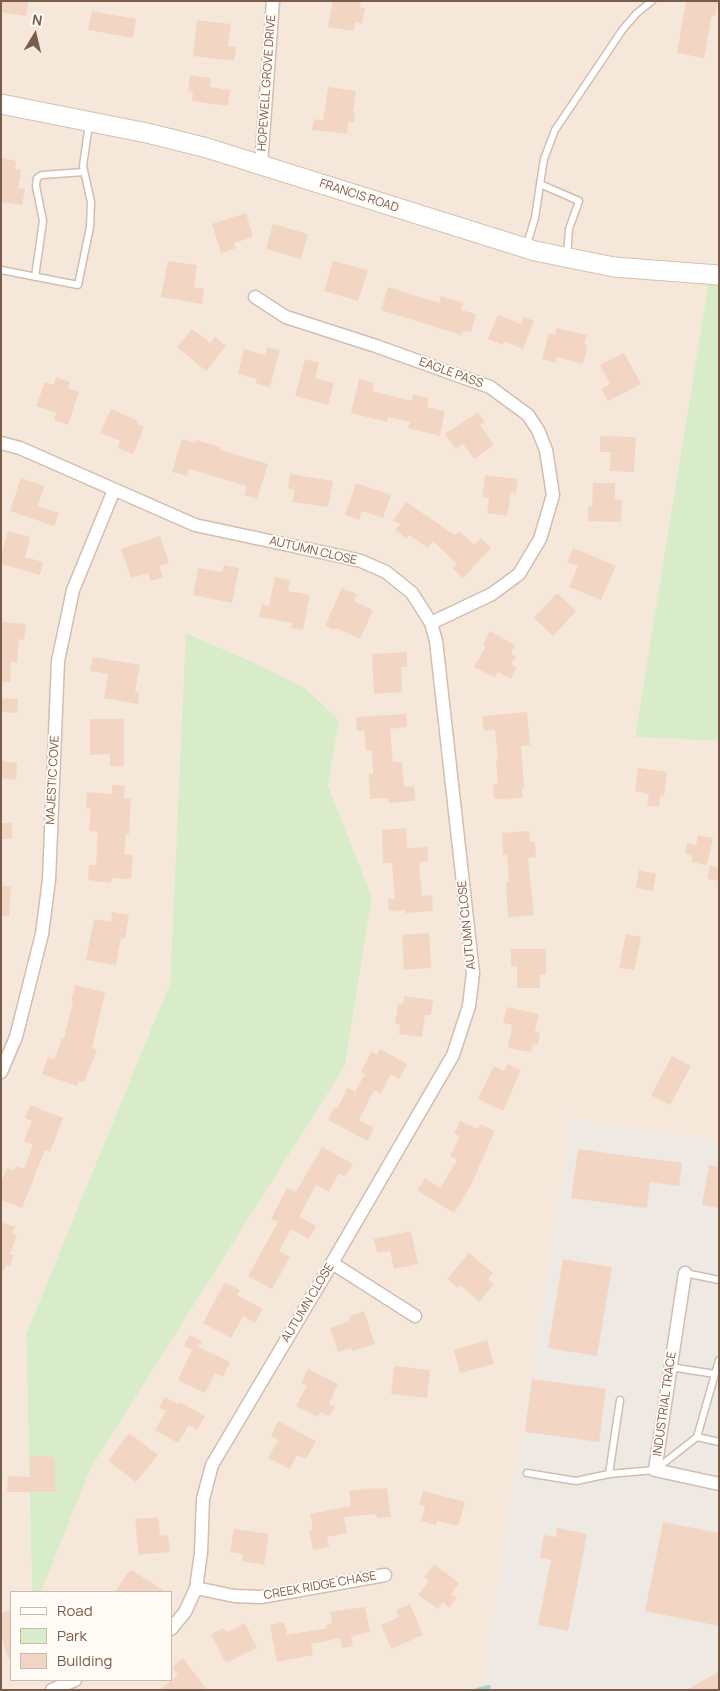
<!DOCTYPE html>
<html>
<head>
<meta charset="utf-8">
<style>
  body { margin:0 }
  #map { position:relative; width:720px; height:1691px; overflow:hidden; background:#fdf6ec; font-family:Manrope,sans-serif }
  canvas { display:block }
  .frame { position:absolute; inset:0; border:2px solid #7a5c4d; pointer-events:none }
  .legend { position:absolute; left:10px; top:1591px; width:162px; height:90px; box-sizing:border-box; background:#fffaf3; border:1px solid #cabbb1; margin:0; padding:6px 9px; list-style:none; font-size:15px; color:#7a5c4d }
  .legend li { display:flex; align-items:center; gap:10px; height:25px }
  .legend b { width:25px; border:1px solid #cabbb1 }
  .north { position:absolute; left:10px; top:10px; width:50px; height:50px; -webkit-text-stroke:4px #fffaf3; paint-order:stroke; rotate:9deg; font-size:14px; font-weight:700; line-height:20px; text-align:center; color:#7a5c4d }
  .north::after { content:''; display:block; margin:auto; width:18px; height:22px; background:#7a5c4d; clip-path:polygon(50% 0,100% 100%,50% 72%,0 100%) }
</style>
</head>
<body>
<div id="map">
<canvas width="720" height="1691"></canvas>
<div class="frame"></div>
<ul class="legend">
<li><b style="height:6px;background:#fff"></b>Road</li>
<li><b style="height:14px;background:#d8ecc9"></b>Park</li>
<li><b style="height:14px;background:#f3d5c3"></b>Building</li>
</ul>
<div class="north">N</div>
</div>
<script>
const ctx = document.querySelector('canvas').getContext('2d');
ctx.lineJoin = 'round';
function paint(path, color) { ctx.fillStyle = color; ctx.fill(path, 'evenodd'); }
function stroke(path, color, width, dash) { ctx.strokeStyle = color; ctx.lineWidth = width; ctx.lineCap = dash ? 'butt' : 'round'; ctx.setLineDash(dash || []); ctx.stroke(path); }
function write(font, color, halo, rows, align = 'center') {
  ctx.font = font + ' Manrope,sans-serif'; ctx.lineWidth = 4; ctx.setLineDash([]); ctx.textBaseline = 'middle'; ctx.strokeStyle = halo; ctx.fillStyle = color; for (const [text, x, y, turn = 0] of rows) {
    ctx.save(); ctx.translate(x, y); ctx.rotate((+turn || 0) * Math.PI / 180); ctx.textAlign = isNaN(turn) ? turn : align; if (halo) ctx.strokeText(text, 0, 0); ctx.fillText(text, 0, 0); ctx.restore();
  }
}
const residential = new Path2D(`
  M1,1H719V270L635,736L719,741V1142L571,1119L481,1690H1ZM187,633L253,662L304,687L339,720L328,786L372,897L345,1066L91,1468L41,1592H171V1680H11V1592H32L26,1334L170,983Z`);
const industrial = new Path2D(`
  M571,1119L719,1142V1690H481Z`);
const green = new Path2D(`
  M710,275H719V741L635,737Z
  M186,633L253,662L304,687L339,720L328,786L372,897L345,1066L91,1468L41,1592H32L26,1334L170,983Z`);
const stream = new Path2D(`
  M477,1690L489,1687`);
const building = new Path2D(`
  M1,1H29L26,16L1,12Z
  M333,1H361L360,7L365,8L362,24L355,22L354,31L328,27Z
  M686,1H718L715,16L712,15L704,58L677,53Z
  M92,11L136,19L133,38L88,30Z
  M197,20L231,24L228,46L236,47L234,61L193,56Z
  M190,75L211,78L210,87L230,90L228,106L192,101L193,92L188,91Z
  M328,87L356,91L353,112H355L354,122H348L347,134L312,130L314,119L323,121Z
  M1,158L16,161L15,169L21,170L18,188L25,189L22,205L1,202Z
  M246,213L253,237L234,243L236,248L221,253L212,224Z
  M273,224L308,234L301,259L266,249Z
  M168,261L197,265L194,287L204,289L202,304L161,297Z
  M333,261L368,270L358,301L324,291Z
  M388,287L439,303L441,296L463,303L461,310L476,314L471,332L463,331L461,335L381,310Z
  M498,315L521,324L524,317L534,321L523,349L504,341L503,345L488,339Z
  M557,328L587,335L584,344L588,345L583,364L557,357L556,363L542,359L549,333L555,335Z
  M192,329L210,343L215,337L226,346L206,371L177,347Z
  M267,347L280,350L270,387L255,383L257,379L238,374L244,349L265,355Z
  M624,353L641,384L608,401L601,389L610,384L600,365Z
  M305,359L319,363L315,378L334,383L328,405L295,396Z
  M56,377L70,382L68,388L79,392L68,425L54,420L56,413L36,406L45,382L54,385Z
  M359,379L374,383L372,391L412,401L413,394L429,398L427,407L445,411L440,436L408,428L410,422L388,417L387,422L351,413Z
  M111,409L138,421L137,424L144,427L133,454L118,448L120,441L100,433Z
  M478,412L485,422L480,425L494,445L474,459L463,444L456,449L445,434Z
  M600,436L636,437L634,472L610,471L611,452H600Z
  M182,439L195,443L196,440L220,447V450L268,464L257,499L244,495L247,486L226,480L189,469L187,476L172,472Z
  M290,474L333,481L328,507L292,502L295,490L288,488Z
  M485,475L518,479L516,493L511,492L507,516L487,513L489,498L482,497Z
  M21,478L44,486L38,506L59,513L54,526L10,511Z
  M356,483L391,495L383,518L362,511L359,520L345,515Z
  M593,483H615V499L622,500L621,522L588,521V506H592Z
  M406,502L455,535L459,531L474,545L481,538L491,548L463,578L452,568L457,564L433,541L428,548L409,535L407,539L395,530L400,524L393,521Z
  M8,531L30,537L25,557L43,562L40,575L1,564V556Z
  M160,536L169,563L159,566L163,577L151,581L148,573L131,578L121,549Z
  M573,548L616,566L601,600L569,587L578,566L567,562Z
  M224,565L239,568L232,603L193,595L198,568L222,572Z
  M275,577L290,580L288,591L310,595L303,630L291,628L292,623L259,617L262,604L269,606Z
  M342,588L357,594L354,601L373,610L360,639L336,628L334,630L325,626Z
  M557,593L576,611L553,636L534,618Z
  M1,622L26,624L24,640L19,639L17,663L11,662L10,682H1Z
  M490,631L515,645L511,654L516,656L511,664L517,667L511,679L498,672L495,678L474,667L486,646L483,644Z
  M407,652V667H401L402,692L374,694L372,654Z
  M93,657L140,665L135,692L139,693L138,704L104,698L108,674L90,671Z
  M1,698L18,699L17,713L1,712Z
  M527,712L530,745L521,746L524,788H522L523,798L494,799L493,784H498L496,761L498,760L495,730L484,731L482,716Z
  M406,714L407,727L390,729L393,762H402L404,787L414,786L415,801L389,803L388,798L370,799L369,774H373L372,750L366,751L364,730L357,731L356,717Z
  M90,719H124V766H110V754L90,755Z
  M1,761L17,763L16,780L1,778Z
  M638,768L667,772L664,796L661,795L659,807L647,806L649,794L635,791Z
  M112,785L125,786L124,798L131,799L129,834H126L124,854L133,855L131,879L112,878L111,883L88,880L89,865H96L98,832L89,831L91,809L86,808L87,792L112,794Z
  M1,823H12V839H1Z
  M406,828L407,848L428,847V861L419,862L422,896L432,895L433,911L405,913V910L389,911L388,899H395L392,863H383L382,830Z
  M529,831L530,842H535L536,857L528,858L534,915L508,917L506,882H509L507,855H503L502,833Z
  M698,835L713,838L707,865L691,862L693,856L685,854L687,843L696,845Z
  M710,866L719,867V881L707,879Z
  M639,870L656,874L653,891L636,888Z
  M1,886L11,887L9,916H1Z
  M112,912L129,915L125,939L121,938L116,965L86,960L94,919L111,922Z
  M429,933L431,968L404,970L402,935Z
  M626,934L641,937L634,970L619,968Z
  M511,949H546V975L540,974V988H517V966H511Z
  M75,985L105,992L92,1048L97,1050L84,1082L79,1081L77,1086L42,1074L48,1057L54,1060L62,1038L64,1039L73,1001H71Z
  M404,996L433,1000L431,1015H425L422,1037L399,1034L400,1024H395L398,1004H403Z
  M507,1007L539,1014L535,1032L540,1033L538,1045L533,1044L531,1052L508,1048L512,1025L503,1023Z
  M380,1049L407,1064L399,1079L391,1074L381,1094L374,1090L359,1120L374,1128L368,1141L328,1120L334,1108L337,1109L348,1088L355,1092L365,1074L361,1072L371,1052L377,1055Z
  M672,1056L691,1066L670,1105L651,1095Z
  M508,1064L521,1070L503,1111L478,1099L494,1066L504,1071Z
  M30,1105L63,1118L50,1152L45,1150L22,1208L1,1200V1183L7,1168L14,1171L16,1166L24,1169L33,1145L24,1141L32,1121L25,1118Z
  M460,1121L478,1129L480,1124L495,1131L470,1187L454,1213L417,1190L425,1178L440,1188L457,1160L450,1156L460,1136L454,1134Z
  M322,1147L353,1164L345,1177L339,1173L329,1192L316,1185L299,1217L316,1226L309,1239L291,1229L279,1251L290,1257L272,1289L248,1276L278,1222L271,1219L287,1188L296,1192Z
  M578,1149L682,1163L679,1186L650,1182L647,1208L571,1198Z
  M709,1165L719,1167V1208L702,1205Z
  M1,1222L15,1227L12,1233L17,1235L10,1254L14,1255L10,1266L6,1265L2,1274Z
  M411,1231L418,1264L394,1269L390,1251L377,1253L374,1239Z
  M469,1253L493,1273L488,1279L494,1284L479,1302L460,1285L458,1288L447,1279Z
  M563,1259L612,1267L597,1356L548,1348Z
  M225,1282L240,1290L237,1295L263,1309L255,1323L243,1316L231,1338L203,1323Z
  M364,1311L375,1344L352,1351L351,1348L338,1352L330,1328L350,1321L349,1316Z
  M190,1335L202,1341L198,1347L230,1362L223,1377L215,1373L205,1393L178,1380L192,1350L184,1346Z
  M487,1340L494,1364L460,1373L454,1350Z
  M394,1366L430,1370L427,1398L391,1394Z
  M308,1369L338,1384L329,1404L335,1407L330,1416L320,1412L318,1417L296,1406L307,1386L301,1383Z
  M532,1379L606,1389L599,1442L525,1432Z
  M165,1397L178,1404L180,1402L205,1416L197,1430L189,1425L178,1443L155,1430L166,1411L159,1408Z
  M278,1421L316,1441L306,1459L297,1455L290,1469L268,1458L278,1440L271,1436Z
  M129,1433L158,1455L136,1482L108,1461Z
  M30,1456L55,1457V1492H7L8,1476L30,1477Z
  M377,1488L378,1489L387,1488L391,1517L377,1518L376,1514L344,1517L347,1533L327,1537L329,1547L313,1550L309,1530L313,1529L310,1514L351,1506L349,1491Z
  M423,1491L465,1502L458,1526L437,1521L436,1525L421,1521L425,1506L419,1505Z
  M158,1517L160,1536L168,1535L170,1552L139,1555L135,1519Z
  M663,1522L719,1533V1626L645,1611Z
  M557,1528L587,1534L568,1631L538,1625L551,1560L540,1558L544,1535L556,1537Z
  M234,1529L269,1534L264,1565L242,1561L243,1554L230,1552Z
  M434,1564L459,1583L451,1594L457,1598L449,1608L443,1602L438,1609L418,1595L429,1581L424,1577Z
  M129,1571H133L166,1592H115Z
  M410,1604L423,1635L391,1649L381,1625L399,1617L396,1610Z
  M365,1607L370,1632L351,1636L353,1646L342,1648L340,1638L311,1644L313,1655L277,1662L270,1625L284,1622L287,1635L327,1628L326,1625L332,1624L330,1612Z
  M11,1610V1658L8,1659L1,1634V1613Z
  M245,1623L257,1648L226,1663L211,1634L224,1628L226,1633Z
  M183,1658L207,1690H160L178,1675L172,1667Z
  M719,1672V1690H686Z`);
const lane = new Path2D(`
  M540,184L544,159L555,130L623,29L637,13L652,1
  M526,247L535,218L540,184L579,201L569,229L567,257
  M1,270L78,285L90,227L91,202L83,166L89,124
  M35,277L43,221L36,186L37,178L42,175L84,172
  M685,1273L719,1280
  M670,1367L715,1374
  M697,1437L719,1442
  M527,1473L576,1481L609,1474L655,1470L697,1437L719,1360
  M609,1474L620,1400`);
const street = new Path2D(`
  M261,165L273,1
  M255,297L286,317L376,346L490,387L528,415L538,430L546,450L553,495L540,539L519,574L492,594L431,623
  M1,443L20,448L195,525L335,555L361,561L386,572L412,593L431,623L436,641L473,973L469,1006L453,1055L332,1263L212,1465L203,1499L201,1553L196,1588L185,1612L171,1629
  M1,1072L16,1037L42,934L49,880L58,661L73,590L114,490
  M332,1263L415,1316
  M685,1273L655,1470L719,1484
  M196,1588L234,1596L261,1597L385,1575
  M52,1690L75,1680`);
const secondary = new Path2D(`
  M1,104L147,133L207,148L535,251L614,267L719,275`);
const streetNames = [
  ["HOPEWELL GROVE DRIVE",267,83,-86],
  ["FRANCIS ROAD",359,196,18],
  ["EAGLE PASS",451,373,20],
  ["AUTUMN CLOSE",313,551,13],
  ["MAJESTIC COVE",53,780,-87],
  ["AUTUMN CLOSE",467,925,-96],
  ["AUTUMN CLOSE",308,1303,-59],
  ["INDUSTRIAL TRACE",665,1404,-82],
  ["CREEK RIDGE CHASE",320,1586,-10]
];
paint(residential, '#f5e8da');
paint(industrial, '#efe9e4');
paint(green, '#d8ecc9');
stroke(stream, '#a5d3da', 4);
paint(building, '#f3d5c3');
stroke(lane, '#d1beb0', 9);
stroke(street, '#d1beb0', 15);
stroke(secondary, '#d6c0b0', 21);
stroke(lane, '#fff', 6);
stroke(street, '#fff', 12);
stroke(secondary, '#fff', 19);
write('12px', '#7a5c4d', '#fffaf3', streetNames);
</script>
</body>
</html>
